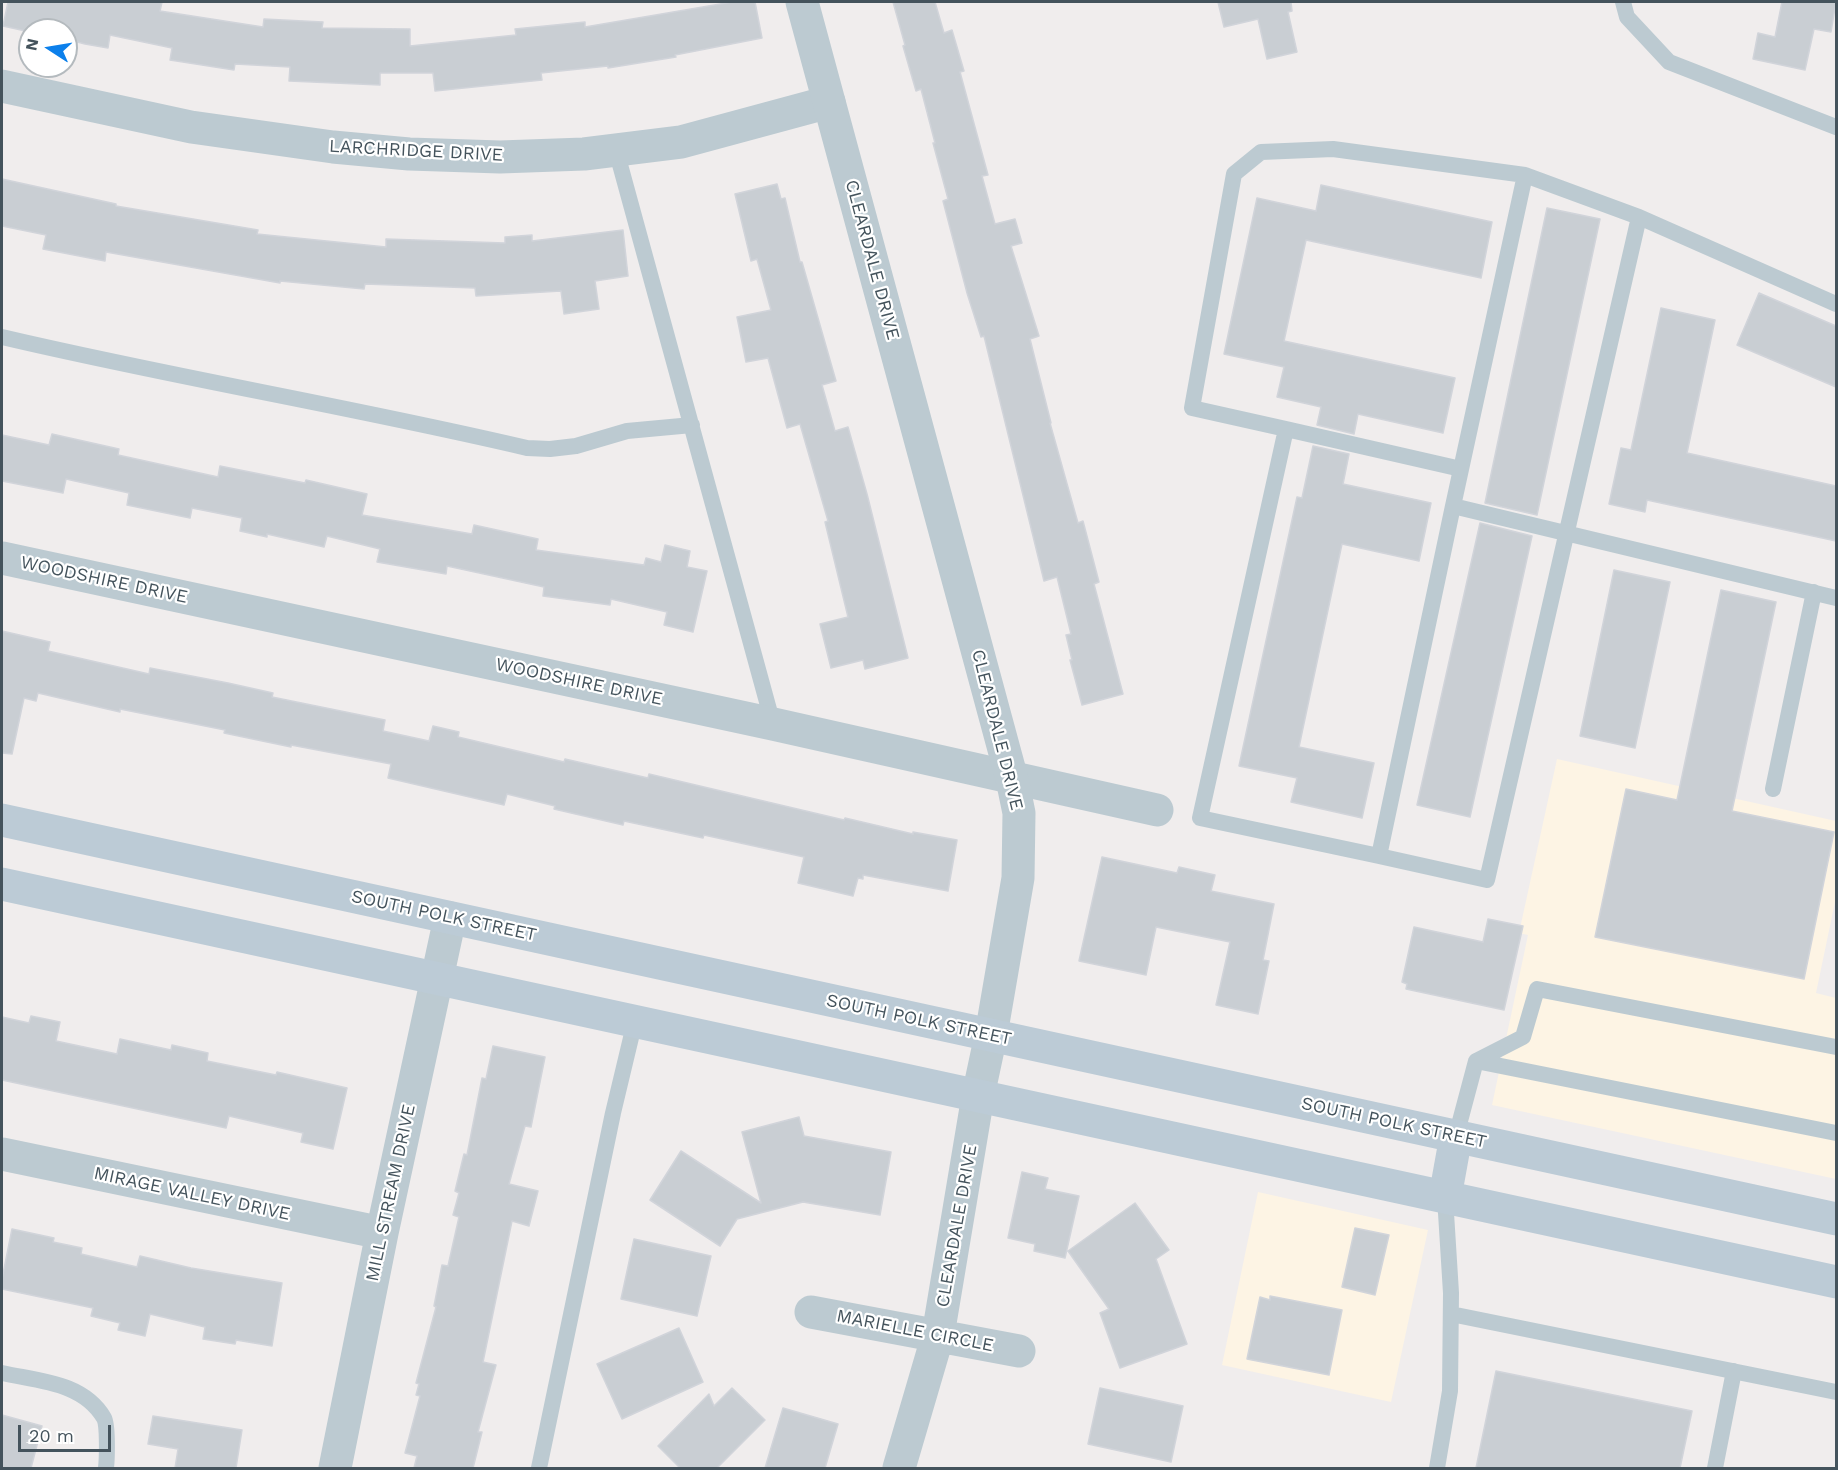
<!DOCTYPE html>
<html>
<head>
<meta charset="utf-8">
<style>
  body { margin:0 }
  #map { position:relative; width:1838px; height:1470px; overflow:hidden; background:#f0eded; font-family:"Work Sans",sans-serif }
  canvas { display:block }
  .frame { position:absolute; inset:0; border:3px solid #44535c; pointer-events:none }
  .north { position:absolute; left:18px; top:18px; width:60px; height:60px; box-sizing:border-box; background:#fff; border:2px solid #b4babe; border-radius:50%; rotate:282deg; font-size:16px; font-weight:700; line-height:24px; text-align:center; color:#44535c }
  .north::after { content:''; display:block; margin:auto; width:21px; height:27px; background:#0c80eb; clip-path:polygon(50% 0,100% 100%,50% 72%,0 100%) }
  .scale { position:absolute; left:18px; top:1425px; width:93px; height:27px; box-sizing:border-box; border:3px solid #44535c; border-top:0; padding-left:8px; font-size:18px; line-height:21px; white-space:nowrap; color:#44535c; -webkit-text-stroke:4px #fff; paint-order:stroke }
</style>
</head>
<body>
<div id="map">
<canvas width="1838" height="1470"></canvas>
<div class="frame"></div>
<div class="north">N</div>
<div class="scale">20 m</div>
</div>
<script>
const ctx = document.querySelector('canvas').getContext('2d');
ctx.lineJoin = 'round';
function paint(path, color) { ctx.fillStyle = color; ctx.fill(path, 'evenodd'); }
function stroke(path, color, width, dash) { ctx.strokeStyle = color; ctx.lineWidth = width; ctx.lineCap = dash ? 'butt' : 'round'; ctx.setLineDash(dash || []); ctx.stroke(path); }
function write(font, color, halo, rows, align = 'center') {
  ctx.font = font + ' "Work Sans",sans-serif'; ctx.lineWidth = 4.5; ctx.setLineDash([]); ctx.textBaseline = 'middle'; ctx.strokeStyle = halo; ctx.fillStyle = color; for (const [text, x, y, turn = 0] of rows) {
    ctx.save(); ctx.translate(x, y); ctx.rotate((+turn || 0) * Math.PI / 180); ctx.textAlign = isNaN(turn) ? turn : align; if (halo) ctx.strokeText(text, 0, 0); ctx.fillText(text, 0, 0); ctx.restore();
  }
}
const commercial = new Path2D(`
  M1557,759L1836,821V897L1816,993L1836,998V1179L1492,1105L1528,935L1519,933Z
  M1258,1192L1428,1230L1391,1402L1222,1365Z`);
const building = new Path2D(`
  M8,2H162L160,11L263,27L264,19L323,22L322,28L410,29V46L516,35L515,29L585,22V27L732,2H755L762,38L675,55L676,57L608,68V66L541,73L542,80L435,91L433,73H380V85L289,81L290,67L235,64L234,70L170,60L172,48L110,35L108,48L85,44L66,39V30H30V32L3,26Z
  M893,2H935L944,33L952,30L964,71L960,72L988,175L982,176L995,224L1015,219L1022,243L1011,246L1039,336L1030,339L1051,423H1050L1078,523L1083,521L1099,582L1094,584L1123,694L1082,705L1070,660H1072L1066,635L1071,634L1057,577L1044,581L984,336L981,337L967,293L943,201L948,199L933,143H935L921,89L916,91L903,46L905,45Z
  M1218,2H1291L1292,11L1288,12L1297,52L1267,59L1258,19L1224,27Z
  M1782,2H1836L1831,32L1814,29L1805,70L1753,59L1758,33L1775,37Z
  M2,179L116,204V206L258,230L257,234L386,247V239L505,243V237L532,235V241L623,230L628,276L595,281L599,309L564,314L561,291L476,296L475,288L365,284L364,289L280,281V283L106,252L105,261L43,249L46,235L2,226Z
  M777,184L781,199L785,198L800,262H802L836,381L822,385L835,431L848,427L867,494L908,658L865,669L863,660L831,668L820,624L848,617L825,522L828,521L800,424L787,428L768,358L746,362L737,317L771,310L757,259L751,261L735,194Z
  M1321,185L1492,222L1481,278L1306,240L1284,341L1455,378L1443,433L1358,414L1354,434L1317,425L1321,407L1277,397L1284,367L1224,354L1257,198L1316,211Z
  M1547,208L1600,219L1537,515L1485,503Z
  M1759,293L1836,326V387L1737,345Z
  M1661,308L1715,320L1687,453L1836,486V541L1647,500L1645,512L1609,504L1621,448L1631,450Z
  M52,434L119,449L118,455L218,477L220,466L305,483L306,480L367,494L362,515L472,534L474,525L538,539L536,550L644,565L646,558L661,562L665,545L690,551L687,567L707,571L693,632L664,625L667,612L611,599L610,605L543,596L544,587L447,566L446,574L377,562L380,549L327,536L324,547L267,534V537L240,531L242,518L192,508L190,518L127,505L129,493L66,479L63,493L2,481V435L49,445Z
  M1313,446L1349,454L1343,484L1431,503L1419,561L1342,544L1299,747L1374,763L1362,818L1291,802L1297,778L1239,766L1297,497L1302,498Z
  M1480,523L1532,536L1470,817L1417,805Z
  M1614,570L1670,582L1635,748L1580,736Z
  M1721,590L1776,602L1732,811L1834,832L1804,979L1595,937L1626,789L1677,800Z
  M2,631L50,642L48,651L149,674L150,668L228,683L273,693L272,697L385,720L383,731L429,741L433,726L459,732L458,737L564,762L565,759L648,778L649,774L844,820L845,818L913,834V832L957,840L948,891L863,875V879L858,878L853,896L798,883L804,857L704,835L703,838L624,821L623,825L554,809L555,806L507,794L504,805L388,778L391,764L291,745V747L224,733L225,730L120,709V712L38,693L36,701L24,698L12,754L2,753Z
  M1102,857L1177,873L1179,867L1215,875L1211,891L1274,904L1263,960L1269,961L1258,1014L1216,1005L1230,942L1156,927L1146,975L1079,961Z
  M1488,919L1523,926L1504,1010L1406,989L1407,984L1402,982L1414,927L1483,942Z
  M31,1016L60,1022L56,1041L117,1054L120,1039L171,1050L172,1045L208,1053L207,1061L276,1075L277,1072L347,1088L333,1149L301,1142L303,1133L229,1116L226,1128L2,1080V1017L29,1023Z
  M493,1046L545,1057L531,1127L525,1126L509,1184L538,1191L529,1226L512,1221L483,1362L496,1365L478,1432H482L473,1468H414L417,1456L405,1453L420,1396L416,1395L419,1384L416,1383L436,1307L434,1306L442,1265L448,1266L459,1217L453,1215L459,1193L455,1191L464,1154L467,1155L482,1078L486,1079Z
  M799,1117L804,1136L891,1152L880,1215L803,1202L737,1219L720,1246L650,1200L681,1151L761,1203L742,1132Z
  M1022,1172L1048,1178L1045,1189L1079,1196L1065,1258L1034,1251L1035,1244L1008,1238Z
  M1135,1203L1169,1250L1156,1259L1187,1344L1120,1368L1100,1313L1109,1309L1068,1251Z
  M1355,1228L1389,1235L1375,1295L1342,1287Z
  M12,1229L54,1238L53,1242L82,1248L81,1254L137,1267L140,1256L191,1268L282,1283L272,1346L236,1340L235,1344L203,1339L205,1327L150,1314L145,1336L118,1330L120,1323L91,1316L93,1308L2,1289V1279Z
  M634,1239L711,1256L697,1316L621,1299Z
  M1270,1296L1342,1310L1329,1375L1247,1359L1260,1297L1270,1300Z
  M679,1328L703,1382L622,1419L597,1364Z
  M1496,1371L1692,1411L1680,1468H1476Z
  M732,1388L765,1420L717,1468H680L658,1446L709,1394L714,1406Z
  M1100,1388L1183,1406L1171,1462L1088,1444Z
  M783,1408L838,1424L825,1468H765Z
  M2,1415L42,1426L31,1468H2Z
  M153,1416L242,1430L236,1468H175L178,1449L148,1444Z`);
const service = new Path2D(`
  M1623,2L1627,17L1669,62L1836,127
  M616,150L773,724
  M1639,217L1836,304
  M2,337C176,378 353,407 527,448L550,449L576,446L627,431L692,425
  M1286,429L1461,469
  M1453,506L1379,856L1487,880L1639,217L1525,175L1453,506L1836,598
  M1773,789L1814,592
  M1379,856L1200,818L1286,429L1192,408L1234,174L1261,152L1333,149L1525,175
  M1476,1061L1523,1037L1537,989L1836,1047
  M1456,1136L1476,1061L1836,1133
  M1451,1314L1836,1392
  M2,1373C38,1381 83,1382 104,1418C108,1425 107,1459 106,1468
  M539,1468L613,1113L635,1021
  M1437,1468L1450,1391L1451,1293L1445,1197
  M1715,1468L1734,1371`);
const minor = new Path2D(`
  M2,86L191,127L333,147L409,154L500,157L584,154L681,142L829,102
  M2,558L773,724L1157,810
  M2,1154L382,1233
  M811,1312L1019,1351
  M335,1468L382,1233L450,918
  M899,1468L938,1335L978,1096`);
const tertiary = new Path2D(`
  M802,2L1012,779L1019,813L1018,878L991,1035L978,1096`);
const secondary = new Path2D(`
  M2,820L1836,1219
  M2,884L1836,1282
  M1445,1197L1456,1136`);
const streetNames = [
  ["LARCHRIDGE DRIVE",416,151,3],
  ["CLEARDALE DRIVE",872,260,75],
  ["WOODSHIRE DRIVE",104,580,12],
  ["WOODSHIRE DRIVE",579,682,12],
  ["CLEARDALE DRIVE",997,730,76],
  ["SOUTH POLK STREET",444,916,12],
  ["SOUTH POLK STREET",919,1020,12],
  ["SOUTH POLK STREET",1394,1123,12],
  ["MILL STREAM DRIVE",391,1193,-78],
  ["MIRAGE VALLEY DRIVE",192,1194,12],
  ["CLEARDALE DRIVE",957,1226,-80],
  ["MARIELLE CIRCLE",915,1331,11]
];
paint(commercial, '#fdf4e4');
paint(building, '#c9ced3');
stroke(building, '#d1d4da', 1.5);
stroke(service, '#bccad1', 16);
stroke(minor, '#bccad1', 33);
stroke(tertiary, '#bccad1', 33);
stroke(secondary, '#bccbd6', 33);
write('18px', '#44535c', '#fff', streetNames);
</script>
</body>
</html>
